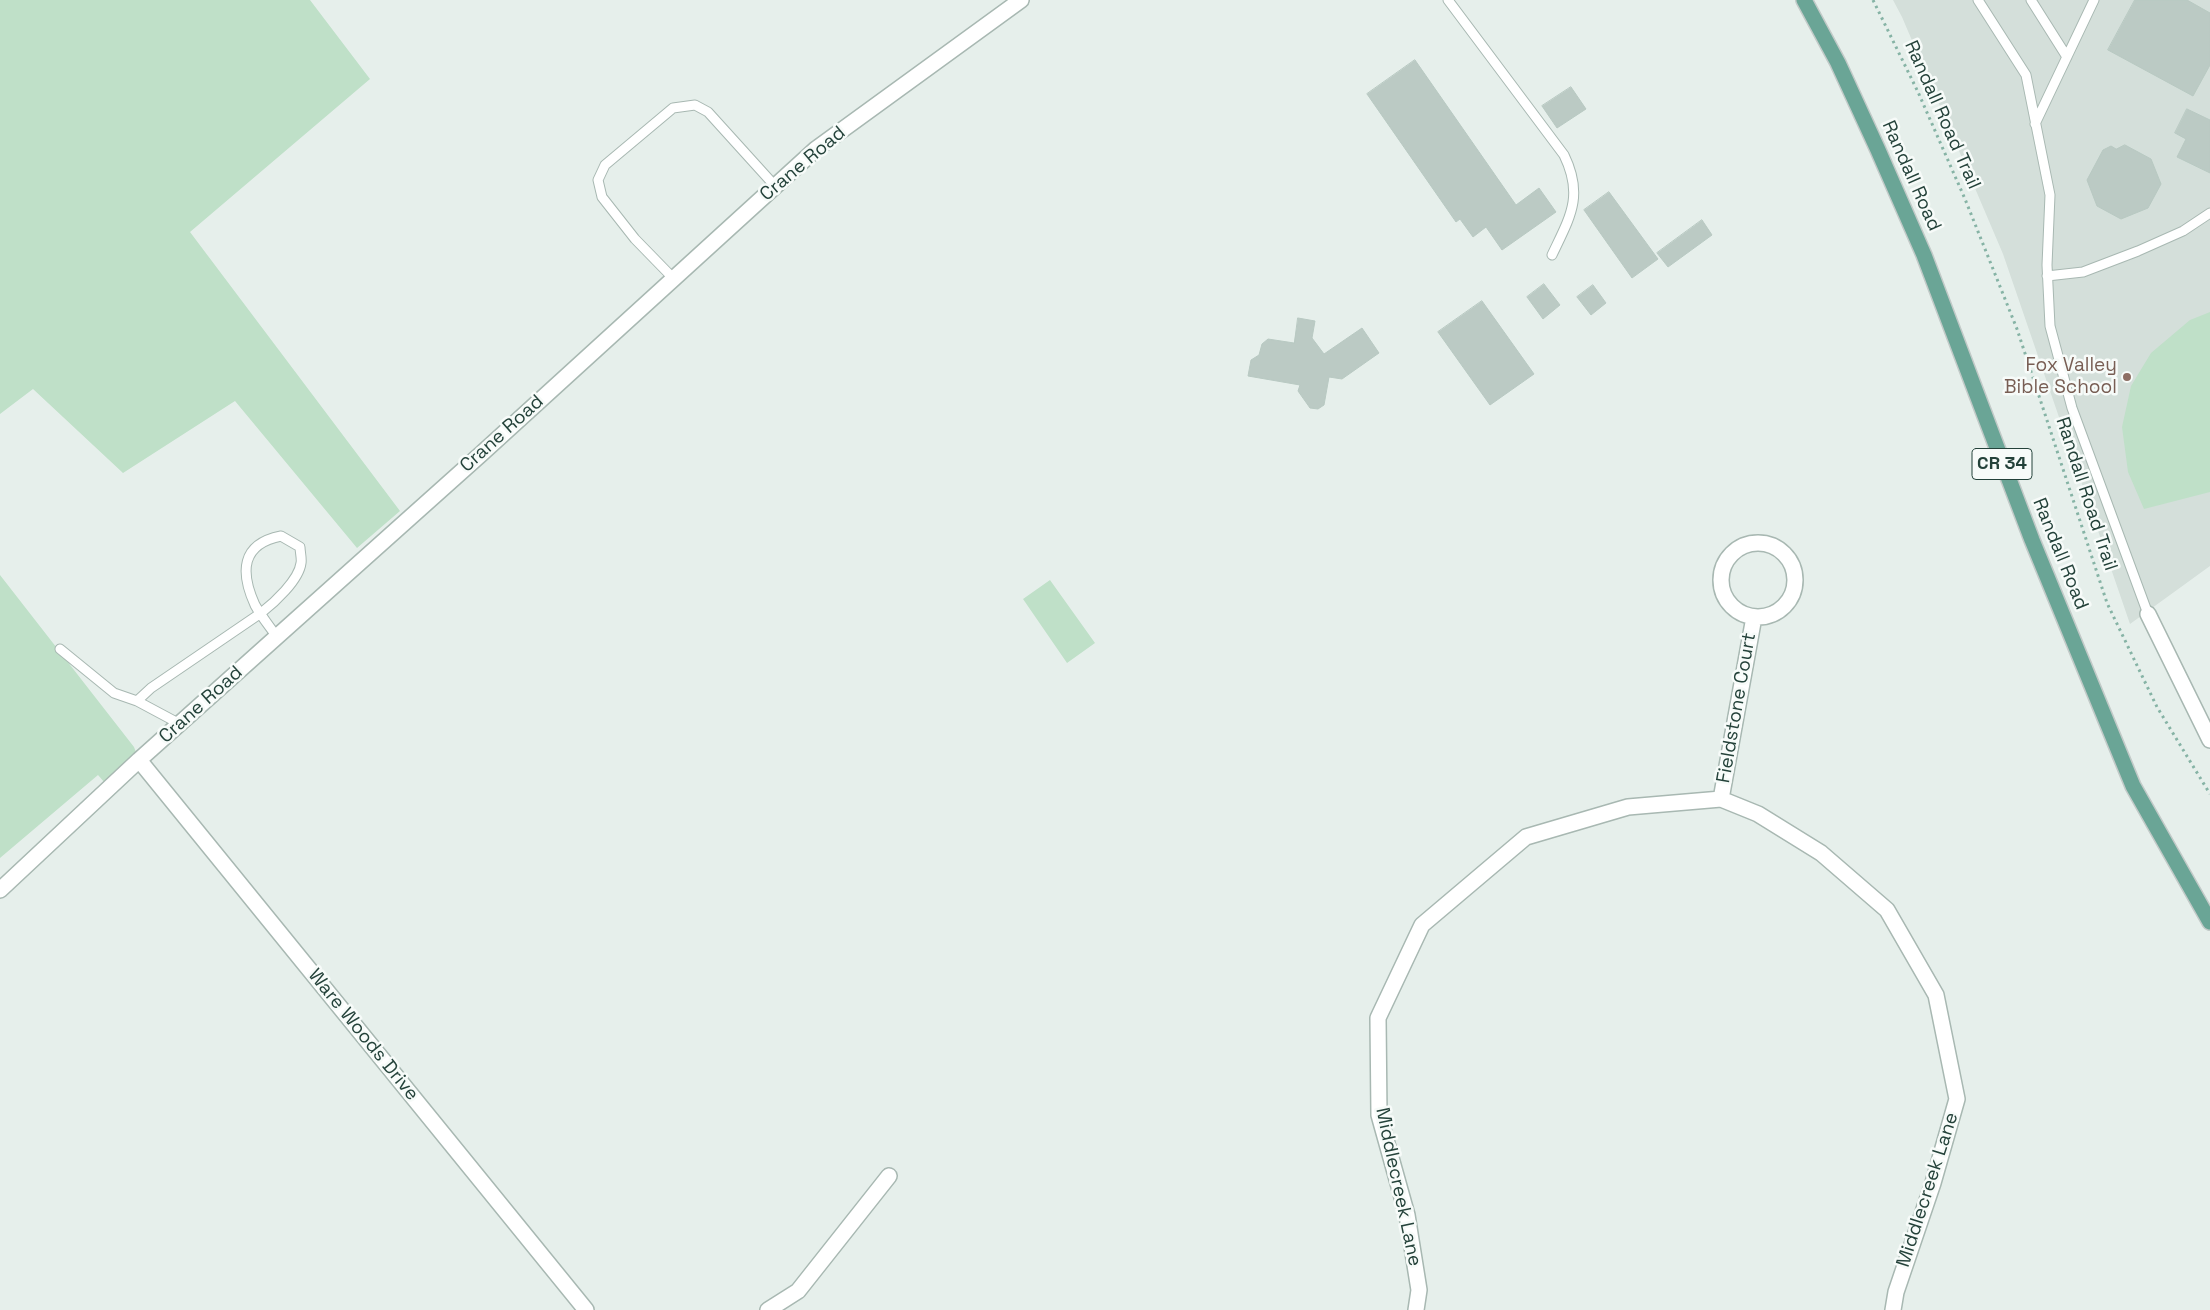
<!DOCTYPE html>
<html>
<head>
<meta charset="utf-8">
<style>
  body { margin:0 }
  canvas { display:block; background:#e6efeb }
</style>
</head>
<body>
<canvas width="2210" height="1310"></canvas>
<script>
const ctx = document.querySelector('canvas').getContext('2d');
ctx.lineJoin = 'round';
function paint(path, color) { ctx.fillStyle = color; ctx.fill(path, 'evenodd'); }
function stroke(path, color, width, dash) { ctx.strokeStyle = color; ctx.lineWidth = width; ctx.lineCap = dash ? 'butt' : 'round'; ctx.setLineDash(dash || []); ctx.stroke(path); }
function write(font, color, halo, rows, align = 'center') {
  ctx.font = font + ' "Space Grotesk",sans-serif'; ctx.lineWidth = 5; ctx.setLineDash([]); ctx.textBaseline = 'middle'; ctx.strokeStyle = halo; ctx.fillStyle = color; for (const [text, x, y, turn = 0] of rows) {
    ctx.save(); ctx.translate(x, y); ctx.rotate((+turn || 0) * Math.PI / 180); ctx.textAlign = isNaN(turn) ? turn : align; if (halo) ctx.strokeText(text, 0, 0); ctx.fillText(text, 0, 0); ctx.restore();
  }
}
const built = new Path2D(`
  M1893,0H2210V566L2130,624L2003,254L1902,17Z`);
const green = new Path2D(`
  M0,0H310L370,79L190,232L400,511L357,548L235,401L123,473L33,389L0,414Z
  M2210,312V492L2144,509L2128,472L2122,427L2131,386L2151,353L2190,320Z
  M0,575L134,747L137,755L105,783L98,775L0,858Z
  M1050,580L1095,643L1067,663L1023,599Z`);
const building = new Path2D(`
  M2135,0H2187L2210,13V65L2193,96L2108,50Z
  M1415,60L1516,205L1539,188L1556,212L1502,250L1486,227L1473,237L1460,219L1456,222L1367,94Z
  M1571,87L1586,109L1557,128L1542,106Z
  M2187,109L2210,120V173L2177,157L2186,139L2175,133Z
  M2125,145L2151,159L2161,184L2148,208L2121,219L2097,206L2087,180L2103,150L2111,146L2116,149Z
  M1609,192L1658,259L1632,278L1584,210Z
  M1702,220L1712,235L1668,267L1657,253Z
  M1544,284L1560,305L1543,319L1527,297Z
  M1593,285L1606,303L1591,315L1577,297Z
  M1482,301L1534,374L1490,405L1438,332Z
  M1298,318L1315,321L1312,338L1324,354L1362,328L1379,353L1342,379L1329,377L1324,405L1318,409L1310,408L1298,391L1300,385L1248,376L1251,360L1259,355L1262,344L1268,339L1294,343Z`);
const path = new Path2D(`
  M1873,0L1918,92L1965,199L2017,329L2107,603L2157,707L2210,794`);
const service = new Path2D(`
  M1448,0L1564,155C1584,196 1570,217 1552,255
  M1978,0L2026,75L2050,195L2047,265L2050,326L2072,408L2148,614
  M2031,0L2067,57
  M2035,124L2094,0
  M2047,276L2083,272L2138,251L2183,231L2210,213
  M673,278L635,239L602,197L598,180L605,165L673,108L695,105L708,112L775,186
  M60,649L114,693L137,701
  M180,724L137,701L151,688L261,613C274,603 299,580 301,563C302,559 300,552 300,547L281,536C241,544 240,572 255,605C261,616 270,627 277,637`);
const minor = new Path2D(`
  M1721 580a37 37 0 1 1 74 0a37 37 0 1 1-74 0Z
  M2148,614L2210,740
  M139,760L586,1310
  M1721,799L1754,617
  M0,890L139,760L480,455L816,149L1021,0
  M768,1310L798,1291L889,1176
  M1416,1310L1419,1290L1407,1215L1379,1115L1378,1018L1422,925L1526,837L1628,807L1721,799L1758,814L1821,853L1887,910L1936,995L1957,1099L1933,1183L1896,1292L1893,1310`);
const primary = new Path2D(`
  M1804,0L1838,63L1878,150L1924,255L2032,540L2133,786L2210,922`);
const markers = [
  [2127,377,5,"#8d6e63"]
];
const shields = [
  [2002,464,60]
];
const shieldNames = [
  ["CR 34",2002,464]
];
const streetNames = [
  ["Randall Road Trail",1942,115,66],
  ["Crane Road",803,164,-40],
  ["Randall Road",1911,176,66],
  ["Crane Road",502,434,-42],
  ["Randall Road Trail",2086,494,72],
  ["Randall Road",2060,554,68],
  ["Crane Road",201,705,-42],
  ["Fieldstone Court",1737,708,-80],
  ["Ware Woods Drive",363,1035,51],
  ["Middlecreek Lane",1398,1187,78],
  ["Middlecreek Lane",1928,1190,-72]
];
const educationNames = [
  ["Fox Valley",2117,366],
  ["Bible School",2117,388]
];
paint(built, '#d4dfda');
paint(green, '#bfe0c8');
paint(building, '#bbcac4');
stroke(building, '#b8c9c2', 1);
stroke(service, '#a8b8b2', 11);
stroke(minor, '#a8b8b2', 18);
stroke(primary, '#c2cac8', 18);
stroke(path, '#86b3a5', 3, [2.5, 4]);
stroke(service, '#fff', 9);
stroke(minor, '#fff', 15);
stroke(primary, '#6aa596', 15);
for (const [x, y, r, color] of markers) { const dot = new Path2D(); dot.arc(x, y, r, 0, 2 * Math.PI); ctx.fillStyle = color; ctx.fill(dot); stroke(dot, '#f7fbf9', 2); }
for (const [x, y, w] of shields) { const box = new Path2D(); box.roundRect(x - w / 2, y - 15.5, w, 31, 4); ctx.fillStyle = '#f7fbf9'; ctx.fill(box); stroke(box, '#24423a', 1); }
write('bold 18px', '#24423a', null, shieldNames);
write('19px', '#24423a', '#f7fbf9', streetNames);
write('19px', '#785e54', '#f7fbf9', educationNames, 'right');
</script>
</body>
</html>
